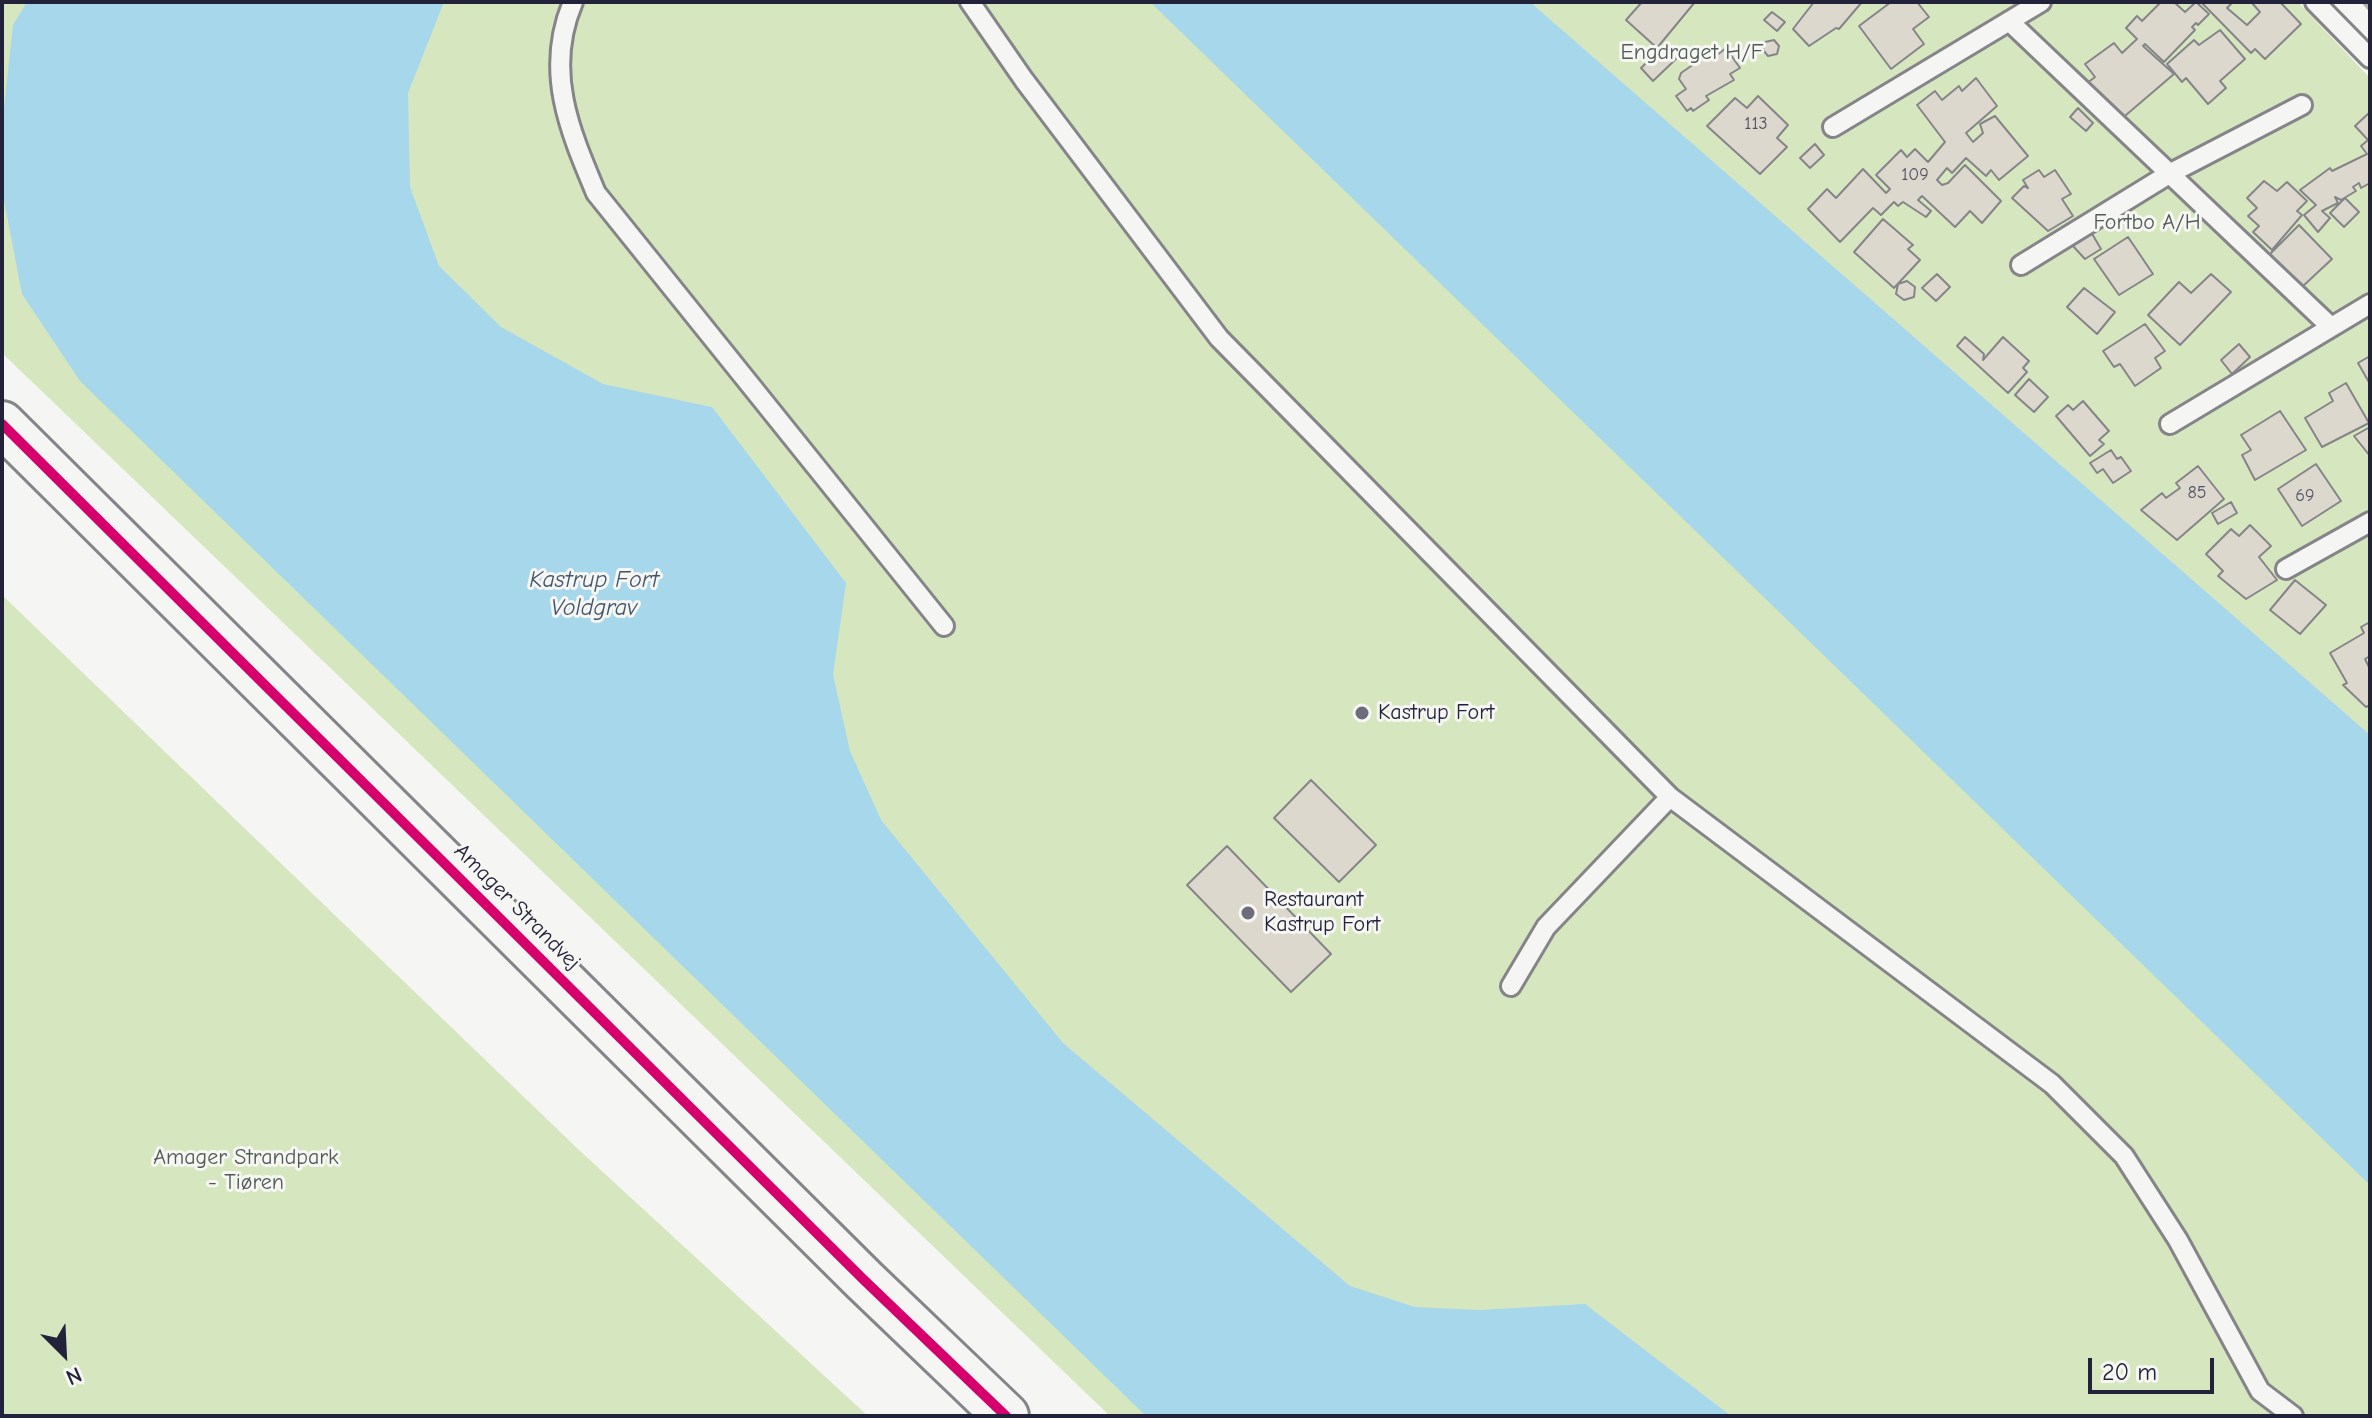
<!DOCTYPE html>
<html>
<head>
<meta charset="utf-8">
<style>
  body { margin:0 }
  #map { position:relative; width:2372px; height:1418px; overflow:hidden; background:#f5f5f3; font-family:"Comic Neue",sans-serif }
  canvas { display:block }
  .frame { position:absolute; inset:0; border:4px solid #22223b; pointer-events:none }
  .north { position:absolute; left:24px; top:1314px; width:80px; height:80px; -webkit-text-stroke:6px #f6f6f2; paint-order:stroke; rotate:156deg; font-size:22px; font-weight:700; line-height:32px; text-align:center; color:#22223b }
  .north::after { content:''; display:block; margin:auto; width:28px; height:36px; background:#22223b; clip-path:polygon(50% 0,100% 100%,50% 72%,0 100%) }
  .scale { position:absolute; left:2088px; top:1358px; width:126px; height:36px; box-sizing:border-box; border:4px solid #22223b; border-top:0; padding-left:10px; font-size:24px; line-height:28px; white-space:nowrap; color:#22223b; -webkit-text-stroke:6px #f6f6f2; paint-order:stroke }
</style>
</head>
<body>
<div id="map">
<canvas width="2372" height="1418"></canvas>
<div class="frame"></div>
<div class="north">N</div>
<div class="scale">20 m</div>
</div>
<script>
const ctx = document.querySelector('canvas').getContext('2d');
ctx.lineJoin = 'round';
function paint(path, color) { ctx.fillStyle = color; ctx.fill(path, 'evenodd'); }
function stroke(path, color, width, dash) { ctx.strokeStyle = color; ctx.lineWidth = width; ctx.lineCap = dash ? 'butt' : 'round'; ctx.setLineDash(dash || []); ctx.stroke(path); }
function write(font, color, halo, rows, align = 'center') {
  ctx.font = font + ' "Comic Neue",sans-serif'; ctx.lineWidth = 6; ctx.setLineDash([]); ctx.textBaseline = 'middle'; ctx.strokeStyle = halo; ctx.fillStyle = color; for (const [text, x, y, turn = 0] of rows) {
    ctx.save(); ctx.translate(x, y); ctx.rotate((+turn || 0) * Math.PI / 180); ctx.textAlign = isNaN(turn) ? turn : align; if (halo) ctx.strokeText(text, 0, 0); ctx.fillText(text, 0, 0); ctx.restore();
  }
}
const green = new Path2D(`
  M2,2H2298L2370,78V1416H1110L2,353Z
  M2,595L579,1150L868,1416H2Z`);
const water = new Path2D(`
  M27,2H444L408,93L410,187L439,266L501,327L603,384L712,407L846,583L833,675L850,751L881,820L1063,1043L1350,1286L1415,1307L1480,1310L1585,1304L1731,1416H1146L80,381L22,294L2,190V126L13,25Z
  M1150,2H1530L2370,735V1185Z`);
const building = new Path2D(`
  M1642,2H1695L1657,48L1626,20Z
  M1814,2H1862L1839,29L1836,28L1809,46L1793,29Z
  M1891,2H1917L1929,17L1913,29L1924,44L1891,69L1859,26Z
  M2161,2H2174L2185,12L2196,2L2209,14L2198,25L2196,23L2192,27L2195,30L2164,62L2145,44L2143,46L2174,74L2119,121L2099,93L2096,95L2086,84L2095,77L2085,64L2114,43L2122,53L2137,39L2126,28L2137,16L2142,21Z
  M2201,2H2233L2227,8L2247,25L2260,12L2251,2H2280L2301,24L2265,59L2255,49L2251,53Z
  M1772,12L1785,22L1777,31L1764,20Z
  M2220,30L2245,59L2220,81L2226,88L2208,104L2186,78L2182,82L2167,64L2194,40L2199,45Z
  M1774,40L1779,46L1777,54L1768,56L1763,50L1765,42Z
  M1663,47L1676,59L1653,81L1641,68Z
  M1726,48L1740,68L1730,74L1734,80L1706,96L1709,100L1693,111L1691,108L1687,111L1676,96L1686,89L1679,79L1681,73L1714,50L1717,55Z
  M1976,78L1997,106L1966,133L1973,142L1983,133L1980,124L1995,116L2028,156L1999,180L1991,170L1986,176L1966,158L1952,173L1947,168L1937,180L1942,185L1948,183L1965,165L2001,201L1982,223L1970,211L1955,227L1922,196L1918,200L1931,211L1926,217L1903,202L1898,206L1894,202L1881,215L1873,208L1840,242L1808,209L1827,189L1836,198L1863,169L1886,193L1890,189L1876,175L1901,150L1907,157L1915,149L1928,162L1945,142L1917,105L1935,91L1942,100L1959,86L1962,91Z
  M1758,96L1788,125L1777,138L1787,147L1760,174L1707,126L1735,98L1747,108Z
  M2078,108L2093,123L2086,131L2070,117Z
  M2370,112V183L2361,188L2359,183L2353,187L2356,191L2341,200L2335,197L2338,203L2322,211L2330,218L2318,232L2304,215L2316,205L2300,190L2330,168L2332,171L2367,154L2361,146L2368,140L2355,126Z
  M1815,144L1824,155L1810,168L1800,158Z
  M2039,170L2044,177L2055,170L2071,194L2062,199L2073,216L2048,231L2012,198L2024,186L2028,188L2023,180Z
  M2264,181L2277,191L2287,182L2307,201L2297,211L2302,215L2272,250L2253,232L2259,226L2248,216L2257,208L2247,198Z
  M2345,198L2359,212L2344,227L2330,213Z
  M1883,219L1913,245L1908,249L1920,260L1894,288L1854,252Z
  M2299,225L2332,259L2302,287L2270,254Z
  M2091,232L2101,249L2085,259L2072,245Z
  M2128,237L2153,274L2119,295L2094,259Z
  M1937,274L1950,287L1936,301L1922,288Z
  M2211,274L2231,292L2180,345L2148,315L2179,282L2191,293Z
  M1907,281L1915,287L1914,297L1904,300L1896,294L1898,284Z
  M2084,288L2115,312L2097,334L2067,307Z
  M2145,324L2165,351L2155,358L2161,368L2135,386L2120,364L2114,367L2103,351Z
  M1965,337L1984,354L1983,360L2003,337L2029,361L2023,368L2027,372L2008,393L1957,346Z
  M2239,344L2250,357L2232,374L2221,360Z
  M2370,356V384L2358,363Z
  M2029,379L2048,397L2034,412L2015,395Z
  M2346,383L2369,423L2322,447L2305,418L2333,401L2329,393Z
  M2083,401L2109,431L2099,440L2104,444L2090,456L2056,416L2068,405L2073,410Z
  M2280,411L2306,450L2255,480L2242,455L2251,450L2241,435Z
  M2370,427V456L2354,436Z
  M2111,450L2117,459L2121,457L2131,471L2113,483L2103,469L2097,473L2090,463Z
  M2316,464L2341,501L2302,526L2278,489Z
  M2198,466L2224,499L2177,540L2141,510L2162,493L2166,498L2180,488L2176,483Z
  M2231,502L2237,513L2218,524L2212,513Z
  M2250,525L2271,546L2259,557L2277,580L2246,599L2218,576L2223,571L2206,554L2231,529L2239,536Z
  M2295,580L2326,605L2300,634L2270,610Z
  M2370,622V656L2365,659L2370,669V705L2366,707L2343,685L2347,683L2330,653L2364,633L2361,627Z
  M1311,780L1376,845L1339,882L1274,818Z
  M1227,846L1331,954L1291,992L1187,885Z`);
const lane = new Path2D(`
  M573,2C544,70 569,129 596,193L944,626
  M970,2L1024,80L1219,338L1670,797
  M2315,2L2370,58
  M2009,21L2331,327
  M1833,127L2041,2
  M2021,265L2169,174L2302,105
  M2170,424L2370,304
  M2286,569L2370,522
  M1511,986L1546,927L1670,797L2052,1084L2124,1156L2178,1240L2260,1391L2293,1416`);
const secondary = new Path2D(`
  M2,424L865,1281L1006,1416`);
const rail = new Path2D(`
  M2365,2L2370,8`);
const cycleway = new Path2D(`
  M2,424L865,1281L1006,1416`);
const markers = [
  [1362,713,8,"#6c6c7b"],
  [1248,913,8,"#6c6c7b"]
];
const numberNames = [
  ["113",1756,124],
  ["109",1915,175],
  ["85",2197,493],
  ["69",2305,496]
];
const parkNames = [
  ["Engdraget H/F",1692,53],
  ["Fortbo A/H",2147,223],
  ["Amager Strandpark",246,1158],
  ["- Tiøren",246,1183]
];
const poiNames = [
  ["Kastrup Fort",1378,713],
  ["Restaurant",1264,900],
  ["Kastrup Fort",1264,925]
];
const streetNames = [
  ["Amager Strandvej",517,907,45]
];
const waterNames = [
  ["Kastrup Fort",594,580],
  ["Voldgrav",594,608]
];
paint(green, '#d6e7bf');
paint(water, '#a7d7ea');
paint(building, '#ddd8ce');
stroke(building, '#858589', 2);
stroke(lane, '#858589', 24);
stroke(secondary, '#858589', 50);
stroke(lane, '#f5f5f3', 18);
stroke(secondary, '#f5f5f3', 44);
stroke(rail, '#b0b0b2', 6, [12, 6]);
stroke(cycleway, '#d6006c', 10);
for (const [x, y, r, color] of markers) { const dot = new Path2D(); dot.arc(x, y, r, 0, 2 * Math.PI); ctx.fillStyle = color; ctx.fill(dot); stroke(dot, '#f6f6f2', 3); }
write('18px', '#515060', null, numberNames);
write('22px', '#505a56', '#f6f6f2', parkNames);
write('22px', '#22223b', '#f6f6f2', poiNames, 'left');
write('22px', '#22223b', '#f6f6f2', streetNames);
write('italic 24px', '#40546e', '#f6f6f2', waterNames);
</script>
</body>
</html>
